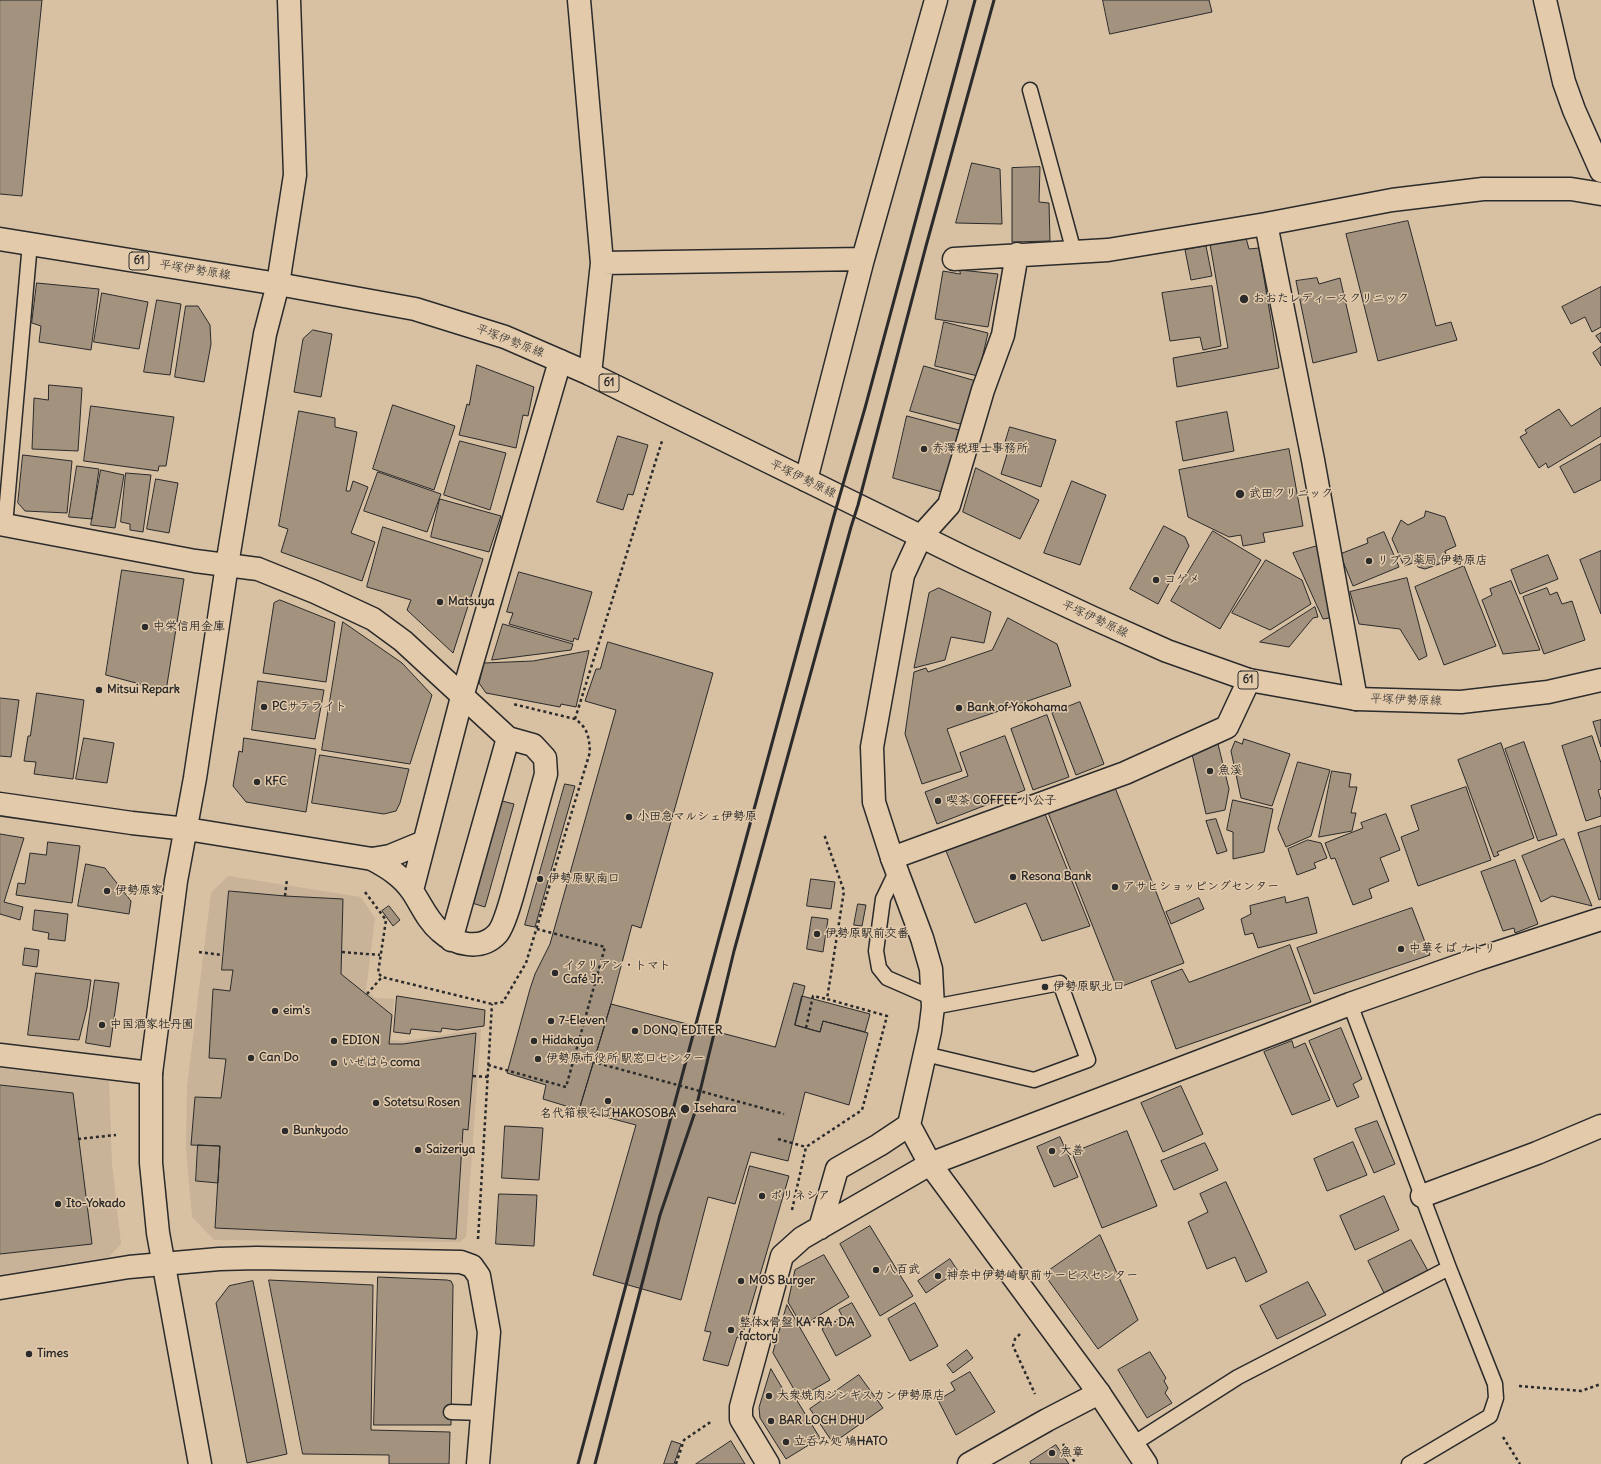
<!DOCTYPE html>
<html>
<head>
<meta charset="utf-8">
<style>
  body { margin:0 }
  canvas { display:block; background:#d8c0a3 }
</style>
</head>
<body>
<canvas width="1601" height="1464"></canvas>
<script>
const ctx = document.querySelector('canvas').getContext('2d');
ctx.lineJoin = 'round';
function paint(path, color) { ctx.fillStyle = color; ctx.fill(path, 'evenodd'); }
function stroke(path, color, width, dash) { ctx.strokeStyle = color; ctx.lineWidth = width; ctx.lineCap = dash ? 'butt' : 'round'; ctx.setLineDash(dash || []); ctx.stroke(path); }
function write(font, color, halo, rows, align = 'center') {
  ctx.font = font + ' Delius,"Klee One",sans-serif'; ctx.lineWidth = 3; ctx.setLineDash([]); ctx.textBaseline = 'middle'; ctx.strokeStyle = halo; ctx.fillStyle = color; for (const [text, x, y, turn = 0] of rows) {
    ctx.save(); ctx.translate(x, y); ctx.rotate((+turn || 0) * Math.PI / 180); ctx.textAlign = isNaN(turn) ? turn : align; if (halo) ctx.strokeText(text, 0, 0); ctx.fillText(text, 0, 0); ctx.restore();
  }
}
const built = new Path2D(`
  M228,876L361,897L375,918L366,990L375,998L394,999L391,1040L404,1041L481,1029L466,1237L460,1242L214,1240L192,1217L186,1147L187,1086L211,893Z
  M0,1068L109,1081L112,1164L121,1244L109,1257L0,1275Z`);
const building = new Path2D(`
  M0,0H42L22,196L0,194Z
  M1103,0H1209L1212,12L1110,34Z
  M972,163L1000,169L1002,224L956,223Z
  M1040,167L1039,202L1049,203L1050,241L1012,242V168Z
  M1408,221L1436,326L1451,322L1457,340L1378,361L1346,234Z
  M1246,238L1249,249L1259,248L1279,368L1177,387L1173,358L1228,348L1210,244Z
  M1206,246L1212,276L1191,280L1185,250Z
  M960,270L998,274L988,327L935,319L943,271L960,274Z
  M1317,278L1319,284L1340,278L1357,352L1313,363L1296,281Z
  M37,283L99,289L91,350L39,342L41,326L32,323Z
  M1212,286L1221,346L1203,350L1200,337L1170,341L1162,293Z
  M1601,287V327L1592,332L1585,317L1571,324L1562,307Z
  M102,293L148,302L139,349L94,342Z
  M157,300L181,304L170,375L144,372Z
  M186,306H198L210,325L211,344L204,382L175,377Z
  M944,322L988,333L978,376L935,366Z
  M313,330L332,334L321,397L294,392L303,339Z
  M1601,333V343L1596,336Z
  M1601,347V366L1593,353Z
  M477,365L534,387L528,416L523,415L516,448L459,435L467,404L469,405Z
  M924,366L976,381L964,425L910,411Z
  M49,385L82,388L78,451L32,449L34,398L48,400Z
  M393,405L455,426L434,490L373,469Z
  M91,406L174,417L166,466H159L158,471L84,461Z
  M1601,408V436L1548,468L1546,463L1539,468L1520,437L1527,433L1525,430L1559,409L1571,426Z
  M299,411L335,418V427L357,432L346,491H350L353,481L368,487L351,533L375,542L362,581L281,552L288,529L279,526Z
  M1227,412L1234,451L1183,461L1176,422Z
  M907,416L959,430L942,492L893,478Z
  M1010,427L1056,440L1041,487L1001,474L1008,451L1003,450Z
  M618,436L648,445L633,495L628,494L623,510L597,502Z
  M460,441L506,453L490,510L444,495Z
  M1601,444V480L1574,493L1560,467Z
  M1289,449L1303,526L1263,533L1265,542L1243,546L1241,535L1229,537L1188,517L1179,470Z
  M23,455L72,461L67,513L25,511L18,503Z
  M77,466L99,469L92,519L69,517Z
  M976,468L1039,500L1020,539L963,512Z
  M101,470L124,475L115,528L91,525Z
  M378,472L441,494L427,532L364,511Z
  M126,473L151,475L143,532L130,530V524L121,522Z
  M156,479L178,483L169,533L147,529Z
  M1072,481L1106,495L1080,565L1044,553Z
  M440,499L501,516L489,552L431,537Z
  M1426,511L1445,517L1456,546L1445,551L1447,557L1442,563L1425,569L1418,567L1416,562L1404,566L1392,539L1401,520L1408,525L1424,517Z
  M1164,526L1185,537L1189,546L1158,604L1130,589Z
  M383,527L483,559L453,653L407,610L411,600L367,587Z
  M1213,531L1261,560L1220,629L1171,601Z
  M1384,532L1399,567L1353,586L1340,554L1368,543L1367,539Z
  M1321,545L1337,617L1323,619L1293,553Z
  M1601,551V614L1580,560Z
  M1548,555L1558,579L1520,594L1511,570Z
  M1266,560L1302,580L1311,604L1270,630L1232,613Z
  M1464,566L1496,646L1444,665L1415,587Z
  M122,570L184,579L166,691L106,675Z
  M519,572L592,592L578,640L574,638L573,642L509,624L513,613L507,612Z
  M1407,578L1427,656L1419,660L1400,629L1359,624L1350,592Z
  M1511,581L1540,650L1503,654L1482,600L1492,595L1490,589Z
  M939,588L991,612L984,643L951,637L945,660L914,668L929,593Z
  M1547,588L1550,595L1557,592L1562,604L1572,601L1585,640L1544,654L1523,597Z
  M280,600L335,622L326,682L263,673L274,603Z
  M1315,607L1318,617L1313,618L1289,647L1260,642Z
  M1008,618L1057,644L1071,686L947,729L962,771L922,784L905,734L914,672L926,668L928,672L992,650Z
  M343,622L402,663L432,695L410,764L322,750Z
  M503,624L573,644L571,650L492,660Z
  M608,642L713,673L641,928L632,925L611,1004L579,1110L543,1099L546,1085L507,1073L530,989L535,974L550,944L616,710L585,701L596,669H600Z
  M589,651L576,707L561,704L560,707L486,693L479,683L484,663L533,661Z
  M258,681L324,690L315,739L252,730Z
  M37,693L84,700L73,779L34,774L36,762L24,761L28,736H30Z
  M0,698L19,700L11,757L0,756Z
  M1080,702L1104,764L1076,775L1052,713Z
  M1047,715L1069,777L1033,790L1011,729Z
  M1601,720V747L1593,722Z
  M1005,736L1025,790L937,824L925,792L968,776L960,753Z
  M1592,736L1601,763V789L1598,790L1601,800V816L1586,821L1562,746Z
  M84,738L114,743L107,783L76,779Z
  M244,738L316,749L306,812L246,802L233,786L239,751L242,752Z
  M1244,739L1290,754L1272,806L1241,798L1231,751L1235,741L1242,744Z
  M1524,742L1557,835L1538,841L1505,749Z
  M1501,743L1534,838L1497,852L1499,855L1494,857L1458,760Z
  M1218,744L1229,789L1225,810L1206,814L1192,754Z
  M320,755L409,769L400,803L396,811L384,814L312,803Z
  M1298,762L1330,770L1311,836L1286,847L1278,829Z
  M1332,771L1351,774L1349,787H1357L1351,813H1356L1352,831L1319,837Z
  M565,784L575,786L535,927L525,925Z
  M1114,785L1184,963L1117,988L1047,810Z
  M1466,787L1491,860L1418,886L1401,837L1419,830L1411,806Z
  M1233,800L1273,809L1264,852L1233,859V832L1227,830Z
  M502,801L514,804L485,907L472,903Z
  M1045,814L1090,926L1042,941L1026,903L975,923L946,851Z
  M1386,814L1400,850L1380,858L1389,881L1369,889L1372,898L1353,905L1335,858L1331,859L1325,843L1363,828L1361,823Z
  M1216,819L1227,851L1217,854L1206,821Z
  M1601,826V899L1599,900L1578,833Z
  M0,834L24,838L4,902L23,907L20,920L0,914Z
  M1564,839L1592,906L1552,896L1541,902L1522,856Z
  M1308,840L1321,843L1327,858L1314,863L1316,868L1297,875L1288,849Z
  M48,842L80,846L72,903L16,895L18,883L25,884L30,853L46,855Z
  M1515,860L1538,924L1515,933L1514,928L1503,931L1481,872Z
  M86,864L105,868L131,901L129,914L78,906Z
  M811,879L835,882L831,909L807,906Z
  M229,891L285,896L343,899L341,974L392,1015L389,1044H403L476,1033L468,1130L463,1129L456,1239L215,1228L220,1146L191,1145L195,1097L221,1098L226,1059L209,1058L213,989L230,991L233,970H222Z
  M1285,897L1286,903L1308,897L1317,933L1258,948L1253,933L1245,935L1241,919L1251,914L1250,906Z
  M1199,898L1204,909L1171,924L1166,912Z
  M858,904L866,905L862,926L854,925Z
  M389,906L400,920L393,926L382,911Z
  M1412,908L1430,955L1314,994L1297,948Z
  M35,910L68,914L65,941L48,939L49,933L33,930Z
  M812,917L828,919L823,952L807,949Z
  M1290,945L1311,1002L1176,1049L1151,981L1182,969L1189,982Z
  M25,948L39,950L37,967L23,965Z
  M36,973L91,980L87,1008L79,1040L28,1035Z
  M95,980L119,983L110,1047L86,1043Z
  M794,983L805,986L795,1025L820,1032L823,1021L868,1033L849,1105L805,1092L788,1161L751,1152L735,1204L708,1197L681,1300L593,1275L636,1125L579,1110L611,1004L775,1047Z
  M397,996L485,1010L484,1026L457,1030L442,1028L441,1032L411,1029L410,1034L394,1032Z
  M802,996L870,1014L865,1032L823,1021L820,1032L795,1025Z
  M1341,1028L1362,1079L1353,1084L1359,1097L1337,1107L1309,1041Z
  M1292,1041L1294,1048L1305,1043L1330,1100L1292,1115L1264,1052Z
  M0,1085L73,1093L92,1244L0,1254Z
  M1181,1086L1203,1134L1163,1152L1141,1103Z
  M1377,1121L1395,1164L1374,1173L1355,1129Z
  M505,1126L543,1128L539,1180L502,1178Z
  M1127,1131L1157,1206L1102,1228L1072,1153Z
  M1060,1137L1078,1177L1054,1187L1037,1147Z
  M1353,1142L1367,1175L1327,1191L1314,1159Z
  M1205,1143L1218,1170L1174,1190L1161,1161Z
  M198,1145L220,1146L218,1183L196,1181Z
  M750,1166L789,1176L741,1340L737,1337L728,1366L703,1360L711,1332L705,1331Z
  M1226,1182L1267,1272L1246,1282L1235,1257L1207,1269L1188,1222L1208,1212L1200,1194Z
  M499,1194L537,1195L534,1246L496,1244Z
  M1384,1196L1399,1230L1355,1250L1340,1216Z
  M870,1226L913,1296L880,1316L840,1244Z
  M1100,1235L1138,1320L1098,1349L1044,1274Z
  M1411,1240L1428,1271L1384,1293L1368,1261Z
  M824,1255L849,1297L802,1326L788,1302L795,1270Z
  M950,1259L958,1271L926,1293L918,1281Z
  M378,1277L447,1280L451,1281L453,1285L451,1425H374Z
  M269,1280L373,1285L371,1430L450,1432L449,1464H389V1455L303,1454Z
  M253,1281L287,1454L247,1463L216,1303L229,1286Z
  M1308,1282L1326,1315L1277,1339L1260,1306Z
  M852,1303L871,1336L836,1356L822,1329L842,1316L839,1310Z
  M915,1303L938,1346L910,1361L888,1319Z
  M787,1305L830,1380L799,1398L773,1353Z
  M967,1350L973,1358L953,1373L947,1365Z
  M1150,1352L1166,1378L1164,1381L1168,1388L1165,1393L1172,1403L1147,1418L1118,1370Z
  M771,1369L788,1398L793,1394L820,1438L786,1459L760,1418L759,1408Z
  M970,1372L995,1412L956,1435L938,1400L955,1390L951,1383Z
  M859,1375L883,1408L833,1443L810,1409Z
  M672,1441L681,1444L674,1464H664Z
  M731,1441L745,1464H696Z
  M1056,1445L1069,1464H1031L1030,1462Z`);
const path = new Path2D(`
  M575,719L662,441
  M365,892L386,920L378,973L382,977L492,1004L503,1002L526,963L590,752C589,737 588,728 575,719L513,704
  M285,896L287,879
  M199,952L222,955
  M342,952L380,955
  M367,994L382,977
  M806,1028L813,996L827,999
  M488,1065L566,1087L605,947L537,929
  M473,1076L488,1077
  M78,1139L116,1135
  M778,1139L806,1147
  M792,1210L806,1147L862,1110L887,1016L827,999L844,891L824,834
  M478,1239L492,1004
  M1020,1334L1015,1339L1013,1346L1035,1394
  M1519,1386L1581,1391L1601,1384
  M1503,1437L1520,1464
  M1063,1444L1076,1464
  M676,1464L684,1440L712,1421`);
const lane = new Path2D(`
  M1030,90L1074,252
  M5,525L30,243
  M897,870L883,899L876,951L879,968L887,978L933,998
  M1350,1004L1449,1268L1495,1384L1496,1398L1490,1416L1409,1464
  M925,1054L1034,1080L1088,1060L1060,983L933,1007
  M451,1412L483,1413
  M1133,1444L1238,1377L1449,1268`);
const street = new Path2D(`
  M579,0L602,263L590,374
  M1266,224L1313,460L1356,699
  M954,259L1108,250L1266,224L1392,200L1483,189H1571L1601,194
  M602,263L863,259
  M806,480L863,259L936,0
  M0,524L195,561L258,569L315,592L373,619L403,641L508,738L533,745L545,758L546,774C536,811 525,849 515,886C512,897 504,927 497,934C481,951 455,945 440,931C427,920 421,904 412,891C402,876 387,867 372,859
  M921,536L949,505L983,390L1003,335L1017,254
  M892,858L1125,773L1227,727L1249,680
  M372,859L390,856L424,842
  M412,890L462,697L560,361
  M451,940L508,738
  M0,1055L151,1073
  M1422,1196L1537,1153L1601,1126
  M820,1228L837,1169L879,1145L909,1125
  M0,1288L129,1267L219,1259L257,1258L461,1262L472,1266L479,1276L489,1332L478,1464
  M768,1464L741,1419V1407L782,1256L802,1238L930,1164L1350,1004L1478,959L1601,919
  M969,1464L1047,1420L1099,1393`);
const secondary = new Path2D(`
  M1545,0L1564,82L1574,110L1601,171
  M921,536L903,575L872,747L874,802L892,858L922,938L931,969L933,1007L930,1031L909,1125L930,1164L1099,1393L1146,1464
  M0,804L132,823L187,829L372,859
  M200,1464L158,1233L151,1163V1073L176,881L195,778L227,565L265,334L278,284L295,175L289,0`);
const primary = new Path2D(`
  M0,239L278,284L415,309L505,337L590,374L967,559L1093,618L1167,651L1249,680L1356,699L1461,702L1548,692L1601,680`);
const rail = new Path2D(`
  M578,1464L719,938L833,519L865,408L975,0
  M595,1464L660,1215L695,1112L734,951L851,527L858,505L926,246L994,0`);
const pathBridge = new Path2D(`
  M575,1057L784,1114`);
const markers = [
  [1244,299,5,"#2b2b2b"],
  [924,449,4,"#2b2b2b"],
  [1240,494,5,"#2b2b2b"],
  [1369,561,4,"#2b2b2b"],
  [1156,580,4,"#2b2b2b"],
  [440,602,4,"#2b2b2b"],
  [145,627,4,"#2b2b2b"],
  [99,690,4,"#2b2b2b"],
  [264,707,4,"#2b2b2b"],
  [959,708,4,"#2b2b2b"],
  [1210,771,4,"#2b2b2b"],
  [257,782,4,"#2b2b2b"],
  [938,801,4,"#2b2b2b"],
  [629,817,4,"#2b2b2b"],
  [1013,877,4,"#2b2b2b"],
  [540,879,4,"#2b2b2b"],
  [1115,887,4,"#2b2b2b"],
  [107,891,4,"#2b2b2b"],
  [817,934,4,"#2b2b2b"],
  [1401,949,4,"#2b2b2b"],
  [555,973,4,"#2b2b2b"],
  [1045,987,4,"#2b2b2b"],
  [275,1011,4,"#2b2b2b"],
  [551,1021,4,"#2b2b2b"],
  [102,1025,4,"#2b2b2b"],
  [635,1031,4,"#2b2b2b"],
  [334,1041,4,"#2b2b2b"],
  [534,1041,4,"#2b2b2b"],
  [251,1058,4,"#2b2b2b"],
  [538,1059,4,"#2b2b2b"],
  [334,1063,4,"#2b2b2b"],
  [608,1101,4,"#2b2b2b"],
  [376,1103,4,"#2b2b2b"],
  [685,1109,5,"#2b2b2b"],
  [285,1131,4,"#2b2b2b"],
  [418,1150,4,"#2b2b2b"],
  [1052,1151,4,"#2b2b2b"],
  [762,1196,4,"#2b2b2b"],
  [58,1204,4,"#2b2b2b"],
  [876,1270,4,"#2b2b2b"],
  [938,1276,4,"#2b2b2b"],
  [741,1281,4,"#2b2b2b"],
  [731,1330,4,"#2b2b2b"],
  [29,1354,4,"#2b2b2b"],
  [769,1396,4,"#2b2b2b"],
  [771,1421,4,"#2b2b2b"],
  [786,1442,4,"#2b2b2b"],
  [1052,1453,4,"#2b2b2b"]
];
const shields = [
  [139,261,20],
  [609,383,20],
  [1248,680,20]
];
const shieldNames = [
  ["61",139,261],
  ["61",609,383],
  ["61",1248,680]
];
const streetNames = [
  ["平塚伊勢原線",195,270,9],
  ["平塚伊勢原線",510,341,21],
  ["平塚伊勢原線",803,479,26],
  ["平塚伊勢原線",1095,619,25],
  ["平塚伊勢原線",1406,700,2]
];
const poiNames = [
  ["おおたレディースクリニック",1253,299],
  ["赤澤税理士事務所",932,449],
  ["武田クリニック",1249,494],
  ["リブラ薬局 伊勢原店",1377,561],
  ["コゲメ",1164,580],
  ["Matsuya",448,602],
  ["中栄信用金庫",153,627],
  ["Mitsui Repark",107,690],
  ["PCサテライト",272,707],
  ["Bank of Yokohama",967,708],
  ["魚溪",1218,771],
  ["KFC",265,782],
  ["喫茶 COFFEE 小公子",946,801],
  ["小田急マルシェ伊勢原",637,817],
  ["Resona Bank",1021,877],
  ["伊勢原駅南口",548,879],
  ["アサヒショッピングセンター",1123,887],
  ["伊勢原家",115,891],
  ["伊勢原駅前交番",825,934],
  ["中華そば ナトリ",1409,949],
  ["イタリアン・トマト",563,966],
  ["Café Jr.",563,980],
  ["伊勢原駅北口",1053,987],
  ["eim's",283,1011],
  ["7-Eleven",559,1021],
  ["中国酒家牡丹園",110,1025],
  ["DONQ EDITER",643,1031],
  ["EDION",342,1041],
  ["Hidakaya",542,1041],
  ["Can Do",259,1058],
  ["伊勢原市役所 駅窓口センター",546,1059],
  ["いせはらcoma",342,1063],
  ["Sotetsu Rosen",384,1103],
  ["Isehara",694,1109],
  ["名代箱根そばHAKOSOBA",608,1114,"center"],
  ["Bunkyodo",293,1131],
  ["Saizeriya",426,1150],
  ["大善",1060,1151],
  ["ポリネシア",770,1196],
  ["Ito-Yokado",66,1204],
  ["八百武",884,1270],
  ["神奈中伊勢崎駅前サービスセンター",946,1276],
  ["MOS Burger",749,1281],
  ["整体x骨盤 KA･RA･DA",739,1323],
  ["factory",739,1337],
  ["Times",37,1354],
  ["大衆焼肉ジンギスカン伊勢原店",777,1396],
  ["BAR LOCH DHU",779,1421],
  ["立呑み処 鳩HATO",794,1442],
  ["魚章",1060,1453]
];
paint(built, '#c8b298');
paint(building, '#a2927e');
stroke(building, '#2b2b2b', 1);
stroke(lane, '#2b2b2b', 17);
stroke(street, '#2b2b2b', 25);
stroke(secondary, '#2b2b2b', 25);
stroke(primary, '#2b2b2b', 25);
stroke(path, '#2b2b2b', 2.5, [3, 3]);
stroke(lane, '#e3caab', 14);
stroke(street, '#e3caab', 22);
stroke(secondary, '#e3caab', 22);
stroke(primary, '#e3caab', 22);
stroke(rail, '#2b2b2b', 3);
stroke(pathBridge, '#2b2b2b', 2.5, [3, 3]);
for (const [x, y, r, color] of markers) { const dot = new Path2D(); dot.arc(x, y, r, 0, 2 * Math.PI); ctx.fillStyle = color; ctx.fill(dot); stroke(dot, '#e3caab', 1.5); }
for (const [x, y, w] of shields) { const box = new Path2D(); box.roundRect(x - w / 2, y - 9, w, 18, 3); ctx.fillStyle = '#e3caab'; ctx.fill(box); stroke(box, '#2b2b2b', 1); }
write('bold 11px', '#2b2b2b', null, shieldNames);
write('12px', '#2b2b2b', '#e3caab', streetNames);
write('bold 12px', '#2b2b2b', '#e3caab', poiNames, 'left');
</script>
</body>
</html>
